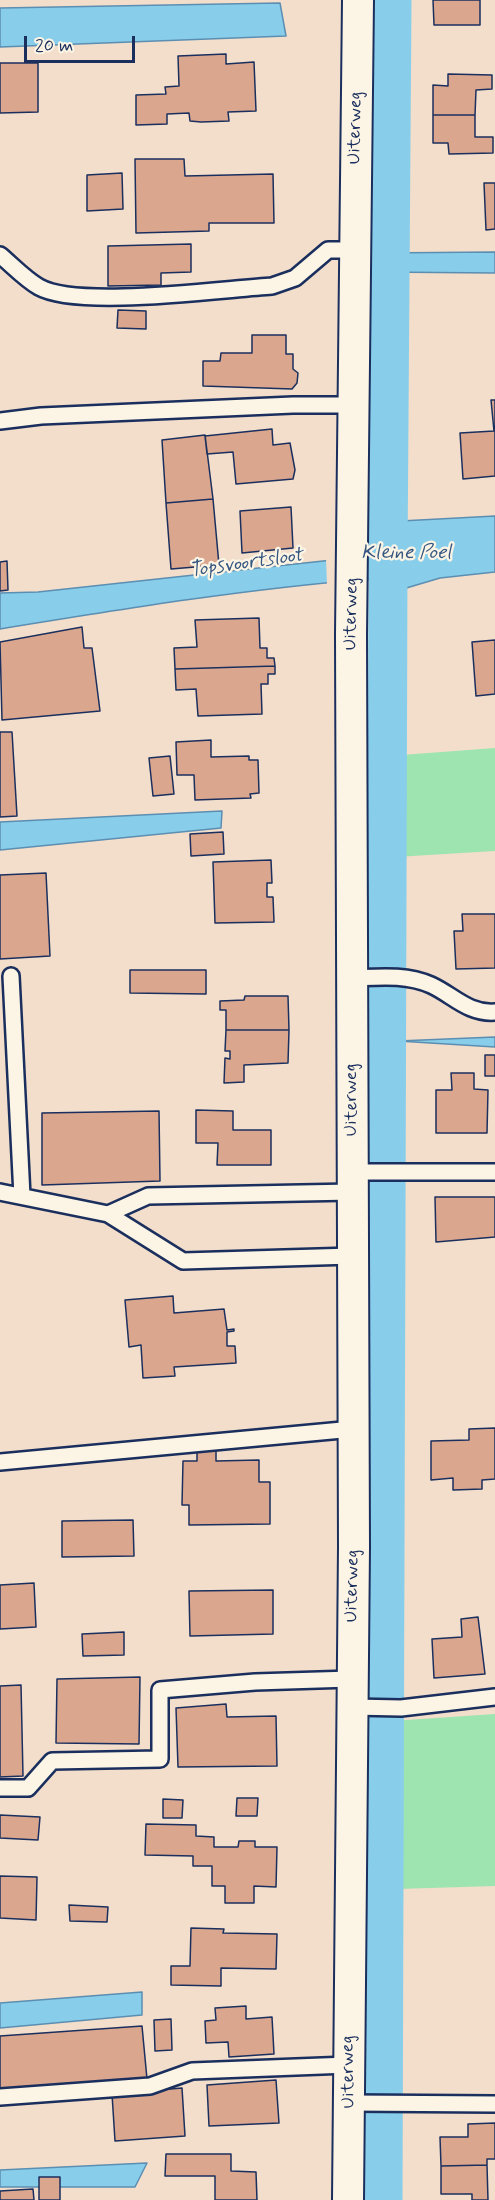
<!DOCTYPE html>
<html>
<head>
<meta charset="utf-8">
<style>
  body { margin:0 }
  #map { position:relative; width:495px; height:2200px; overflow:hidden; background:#f2decb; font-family:Mynerve,sans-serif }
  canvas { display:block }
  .scale { position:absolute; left:24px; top:36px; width:111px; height:27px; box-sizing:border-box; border:3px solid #1b2f5e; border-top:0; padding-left:8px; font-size:18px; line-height:21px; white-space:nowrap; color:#1b2f5e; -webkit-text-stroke:4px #fcf5e5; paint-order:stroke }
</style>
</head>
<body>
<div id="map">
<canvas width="495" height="2200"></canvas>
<div class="scale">20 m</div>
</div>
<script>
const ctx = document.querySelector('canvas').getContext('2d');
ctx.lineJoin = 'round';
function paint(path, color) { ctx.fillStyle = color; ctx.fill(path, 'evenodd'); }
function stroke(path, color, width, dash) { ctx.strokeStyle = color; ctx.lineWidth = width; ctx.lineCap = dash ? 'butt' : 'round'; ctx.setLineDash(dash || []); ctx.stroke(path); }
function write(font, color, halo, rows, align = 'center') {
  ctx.font = font + ' Mynerve,sans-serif'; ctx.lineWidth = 4.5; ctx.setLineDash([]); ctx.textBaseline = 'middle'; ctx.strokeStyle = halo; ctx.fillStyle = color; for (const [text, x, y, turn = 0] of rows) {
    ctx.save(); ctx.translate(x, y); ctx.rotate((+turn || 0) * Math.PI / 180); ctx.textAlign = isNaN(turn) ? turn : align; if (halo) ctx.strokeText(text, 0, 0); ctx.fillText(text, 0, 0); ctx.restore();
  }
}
const green = new Path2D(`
  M495,748V851L362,859V758Z
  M495,1714V1886L364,1890L362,1723Z`);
const water = new Path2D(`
  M280,3L286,36L0,47V8Z
  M495,252V273L379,272L378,253Z
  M495,516V572L440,578L376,597L370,579C245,589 123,609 0,629V593L38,592L369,556L382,522Z
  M222,811L221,828L0,850V822Z
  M495,1037V1047L398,1041Z
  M142,1992V2015L0,2028V2003Z
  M147,2163L135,2187H0V2170Z`);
const pier = new Path2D(`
  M342,556L367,583L327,585L326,558Z`);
const canal = new Path2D(`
  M383,2200L388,559L392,0`);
const building = new Path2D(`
  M433,0H480V25H434Z
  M226,54V64L254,62L256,111L228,112L229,121L201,122L190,121L189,113L167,114V124L136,125V95L166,94L165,87L179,86L178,56Z
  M0,63H38V112L0,113Z
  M448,74L492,75V89L476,90L475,115H433V85L448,86Z
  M433,115H475V137H493V153L449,154L448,143H433Z
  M135,159H184L185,176L273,174L274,223H209V231L136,233Z
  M122,173L123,209L87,211V175Z
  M484,183H495V229L486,230Z
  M191,244V272L161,273V285L108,286V246Z
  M118,310L146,311V329L117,328Z
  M252,335H286V354H293V369L298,373L297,383L292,389L203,386V361H220L221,353H252Z
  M491,400H495V476L463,479L460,433L494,431Z
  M272,429L273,445L290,443L295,470L293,479L236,484L233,452L207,454L205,436Z
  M205,435L213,499L166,503L162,440Z
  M213,499L219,565L171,569L166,503Z
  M291,507L293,548L242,553L240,511Z
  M7,561L8,590L0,591V562Z
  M259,618L260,648H267V658H274L275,666L175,669L174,648L197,647L195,620Z
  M82,627L84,648H92L100,711L2,720L0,642Z
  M495,640V694L476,696L472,642Z
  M275,666V674H268V684H261L262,714L198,716L196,689L176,690L175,669Z
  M0,732H12L17,816L0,817Z
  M211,740V757L249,756V760H258L259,793L250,794L251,798L195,800L194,775H177L176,742Z
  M170,756L174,794L153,796L149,758Z
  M223,832L224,854L191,856L190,834Z
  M271,860L272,883H267V897H273L274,922L215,923L213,862Z
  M46,873L50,956L0,959V875Z
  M462,914H495V968L456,969L454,931H463Z
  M130,970H206V994L130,993Z
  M245,996H288L289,1030H226V1010H220V1001L244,1000Z
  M226,1030H289L288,1063L244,1065V1082L224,1083L225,1058L230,1059V1051H225Z
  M485,1055H495V1076H485Z
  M451,1073H474V1089L488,1090L487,1133H436V1090H452Z
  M196,1110L233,1111V1130H271V1165H217L218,1143H196Z
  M159,1111L160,1181L42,1185V1113Z
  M435,1197H495V1237L436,1242Z
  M173,1296L174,1313L224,1309L227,1330L234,1329V1331L227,1332V1346H235L236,1363L174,1367L175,1376L143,1378L141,1345L129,1347L125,1300Z
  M495,1428V1479L482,1480V1489L453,1490V1478L431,1480V1441L469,1440V1429Z
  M197,1450H216V1461L259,1460V1482H270V1524L189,1525V1505H182L183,1461H197Z
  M133,1520L134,1556L62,1557V1521Z
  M34,1583L36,1627L0,1629V1585Z
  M273,1590V1634L190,1636L189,1591Z
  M478,1617L485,1674L434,1678L432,1639L462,1637L461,1619Z
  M124,1632V1655L83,1656L82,1634Z
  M140,1677L139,1744L56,1743L57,1679Z
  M21,1685L23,1776L0,1777V1686Z
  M226,1704L227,1717L276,1716L277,1766L178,1767L176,1708Z
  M237,1798H258L257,1816H236Z
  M163,1799L183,1800L182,1818H163Z
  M0,1815L40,1817L38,1840L0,1838Z
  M146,1824L196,1825V1836L214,1837V1847H238L239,1841H255V1847H277L276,1887L254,1886V1903H225V1886H212V1866H193V1856L145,1855Z
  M0,1876L37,1877L36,1920L0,1918Z
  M69,1905L108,1907L107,1922L70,1921Z
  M191,1928L224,1929L223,1933L277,1934L276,1969L221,1968V1986L171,1985V1966H190Z
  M246,2006V2019L272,2017L274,2054L229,2057L228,2042L206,2043L205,2021L216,2020L215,2008Z
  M171,2019L172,2050L155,2051L154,2020Z
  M142,2026L147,2079L0,2090V2036Z
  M276,2080L279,2123L209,2126L207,2085Z
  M182,2088L185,2136L115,2141L112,2094Z
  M495,2123V2159H487V2165L441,2166L440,2137H468V2124Z
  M166,2154H231V2171L256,2172L257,2200H215V2176H165Z
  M487,2165L488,2200H472V2194H441V2166Z
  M39,2177H60V2200H39Z
  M33,2189L34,2200H0V2191Z`);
const lane = new Path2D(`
  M0,255C12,265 25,279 39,287C78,309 222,289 272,286L295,278L328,250H355
  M0,421L41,416L293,405H353
  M11,976L22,1196
  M352,978C379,977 406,974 431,985C453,995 468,1014 495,1012
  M352,1172H495
  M0,1192L108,1214L183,1261L352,1256
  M108,1214L148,1196L352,1192
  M0,1462L353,1429
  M352,1707L401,1708L495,1697
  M0,1788H28L52,1761L160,1759V1690L255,1682L351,1679
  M0,2097L150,2086L192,2071L348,2065
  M349,2103L495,2104`);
const street = new Path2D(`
  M348,2200L354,1547L351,634L358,0`);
const streetNames = [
  ["Uiterweg",356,128,-89],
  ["Uiterweg",352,614,-89],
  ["Uiterweg",352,1100,-90],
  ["Uiterweg",353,1586,-89],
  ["Uiterweg",349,2072,-91]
];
const waterNames = [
  ["Kleine Poel",406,554],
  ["Topsvoortsloot",246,564,-8]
];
paint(green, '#9de4b1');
paint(water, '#88ceea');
stroke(water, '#5c8eb2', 1.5);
paint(pier, '#f2decb');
stroke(canal, '#88ceea', 39);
paint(building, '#daa78e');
stroke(building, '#1b2f5e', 1.5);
stroke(lane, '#1b2f5e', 20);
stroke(street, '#1b2f5e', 34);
stroke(lane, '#fcf5e5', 15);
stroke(street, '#fcf5e5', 30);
write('18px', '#1b2f5e', '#fcf5e5', streetNames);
write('italic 20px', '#365781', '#fcf5e5', waterNames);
</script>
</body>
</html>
